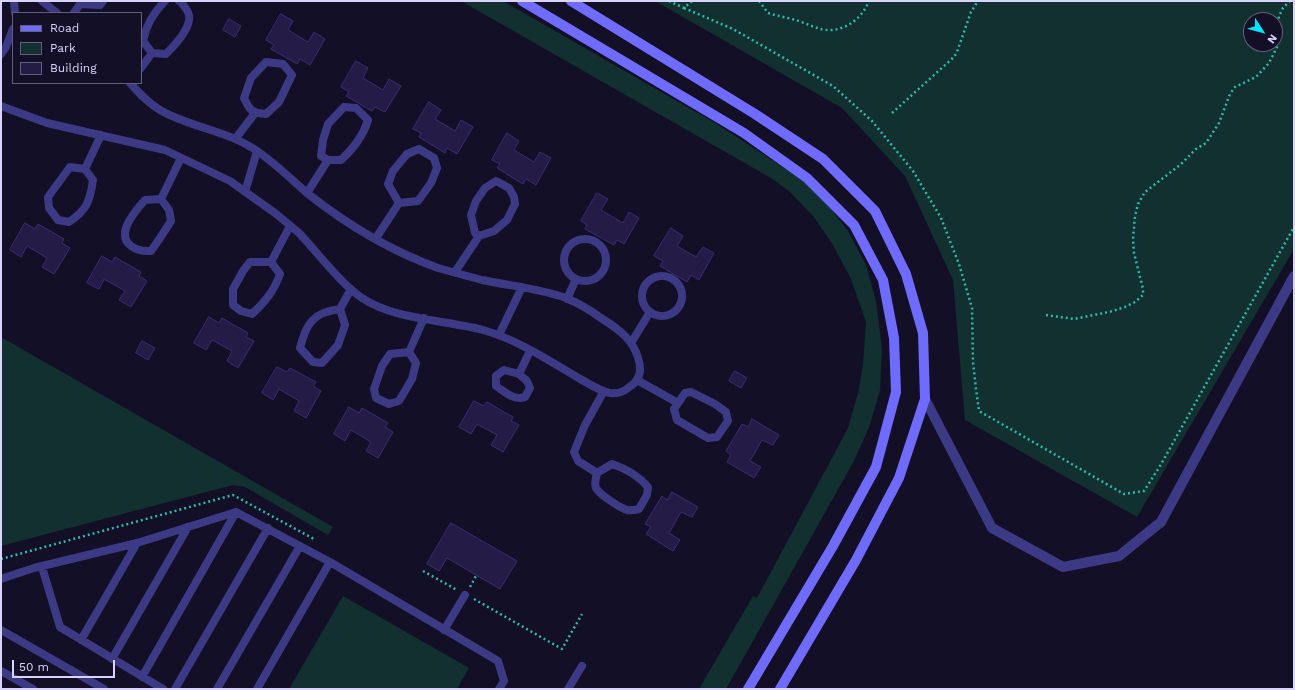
<!DOCTYPE html>
<html>
<head>
<meta charset="utf-8">
<style>
  body { margin:0 }
  #map { position:relative; width:1295px; height:690px; overflow:hidden; background:#130f26; font-family:"Work Sans",sans-serif }
  canvas { display:block }
  .frame { position:absolute; inset:0; border:2px solid #d9d4ff; pointer-events:none }
  .legend { position:absolute; left:12px; top:12px; width:130px; height:72px; box-sizing:border-box; background:#130f26; border:1px solid #625e7d; margin:0; padding:5px 7px; list-style:none; font-size:12px; color:#d9d4ff }
  .legend li { display:flex; align-items:center; gap:8px; height:20px }
  .legend b { width:20px; border:1px solid #625e7d }
  .north { position:absolute; left:1243px; top:12px; width:40px; height:40px; box-sizing:border-box; background:#130f26; border:1px solid #625e7d; border-radius:50%; rotate:126deg; font-size:11px; font-weight:700; line-height:16px; text-align:center; color:#d9d4ff }
  .north::after { content:''; display:block; margin:auto; width:14px; height:18px; background:#00e5ff; clip-path:polygon(50% 0,100% 100%,50% 72%,0 100%) }
  .scale { position:absolute; left:12px; top:660px; width:103px; height:18px; box-sizing:border-box; border:2px solid #d9d4ff; border-top:0; padding-left:5px; font-size:12px; line-height:14px; white-space:nowrap; color:#d9d4ff; -webkit-text-stroke:3px #130f26; paint-order:stroke }
</style>
</head>
<body>
<div id="map">
<canvas width="1295" height="690"></canvas>
<div class="frame"></div>
<ul class="legend">
<li><b style="height:5px;background:#6f6bff"></b>Road</li>
<li><b style="height:11px;background:#12302f"></b>Park</li>
<li><b style="height:11px;background:#241b47"></b>Building</li>
</ul>
<div class="north">N</div>
<div class="scale">50 m</div>
</div>
<script>
const ctx = document.querySelector('canvas').getContext('2d');
ctx.lineJoin = 'round';
function paint(path, color) { ctx.fillStyle = color; ctx.fill(path, 'evenodd'); }
function stroke(path, color, width, dash) { ctx.strokeStyle = color; ctx.lineWidth = width; ctx.lineCap = dash ? 'butt' : 'round'; ctx.setLineDash(dash || []); ctx.stroke(path); }
const green = new Path2D(`
  M461,1H503L717,124L804,181L831,209L848,231L866,265L876,301L882,349L880,390L870,425L854,461L726,689H699L753,596L757,598L848,428L858,393L863,365L866,322L851,279L832,243L813,216L789,191L771,178Z
  M655,1H1294V249L1137,517L965,420L953,280L905,176L842,108ZM1251,20H1275V44H1251Z
  M1,337L333,527L328,535L245,487L233,485L1,546Z
  M343,596L469,668L457,689H289Z`);
const building = new Path2D(`
  M281,14L293,21L288,30L308,42L314,32L325,39L310,65L300,59L297,64L271,49L274,45L266,40Z
  M229,19L241,26L235,37L223,30Z
  M356,61L368,68L363,78L383,90L389,79L401,86L385,112L375,107L372,111L346,96L349,92L341,87Z
  M429,102L441,110L435,119L455,131L461,120L473,127L457,154L447,148L445,153L419,137L421,133L413,129Z
  M507,133L519,141L514,150L534,162L540,152L551,158L536,185L526,179L523,184L497,168L500,164L492,160Z
  M597,193L608,199L601,210L623,223L629,212L639,218L624,244L617,240L614,245L585,229L587,225L581,221Z
  M25,223L35,229L38,224L64,239L62,243L70,248L54,274L42,267L47,258L27,246L21,257L10,250Z
  M671,228L683,236L677,246L696,257L703,247L714,253L699,280L691,275L687,282L660,266L663,261L654,256Z
  M102,256L112,262L115,257L141,272L139,276L147,281L131,307L119,300L125,291L104,279L99,289L87,283Z
  M209,317L219,323L222,318L248,333L246,337L254,341L238,368L227,361L232,351L212,340L206,350L194,343Z
  M142,341L155,348L148,360L136,353Z
  M277,367L287,372L290,368L316,382L313,386L321,391L306,418L294,411L299,401L279,389L273,400L262,393Z
  M735,371L747,378L741,388L729,381Z
  M474,401L484,406L487,402L513,417L511,421L519,425L503,452L491,445L497,435L477,424L471,434L459,427Z
  M349,407L359,413L362,408L388,423L385,427L393,432L378,458L366,451L371,442L351,430L345,441L334,434Z
  M752,419L779,435L773,445L762,440L750,461L761,467L754,478L727,462L731,455L726,451L742,424L748,427Z
  M672,492L698,507L692,517L681,512L669,533L680,540L673,551L646,534L651,527L645,524L662,496L667,500Z
  M451,523L517,561L500,589L447,558L439,571L427,564Z`);
const path = new Path2D(`
  M669,1L684,8L692,1
  M759,1L768,13C777,16 786,17 795,20C807,23 819,31 831,30C849,29 863,16 869,1
  M684,8L733,29L833,86L872,121L913,171L941,218L959,264L972,308L973,362L976,389L979,411L1124,494L1144,491L1160,466L1294,227
  M892,113L954,57L957,52L971,12L978,1
  M1046,315L1074,319L1109,312L1125,307L1135,302L1143,295V289L1134,253L1133,239L1135,216L1138,204L1145,192L1180,165L1196,149L1206,143L1219,123L1230,94L1235,87L1256,77L1269,63L1278,45L1277,30L1279,16L1283,8L1290,1
  M1,559L233,495L314,539L313,541
  M423,571L457,590
  M470,587L476,576
  M474,599L562,649L582,614`);
const lane = new Path2D(`
  M14,1L15,13
  M42,1L57,13
  M165,1C153,13 146,25 143,41L152,53L166,54C174,46 191,28 189,16C189,11 184,6 181,2L179,1
  M80,4L100,5L103,1
  M74,13L80,4
  M1,54L6,47L13,29
  M266,62L283,64L292,75L279,102L266,114C252,113 250,111 244,98L251,78Z
  M141,68L152,53
  M1,106L47,123L165,150L230,181L275,213L299,233C318,253 340,283 362,298C395,320 445,320 483,330C519,340 551,362 582,380C591,385 600,391 610,393C616,394 623,392 628,388C631,386 634,384 636,381C646,368 635,346 625,336C618,329 609,323 601,318C590,310 578,303 566,298C538,288 510,286 482,280C467,276 452,272 438,268C391,251 346,224 307,193C291,179 275,163 257,151C227,130 191,128 160,110C148,103 139,93 130,83
  M344,107L356,108L368,120C363,137 353,149 341,160H328L321,156L323,140L328,124Z
  M236,138L255,113
  M419,149L434,158L437,168L431,183L418,201L399,203L388,184L393,171L407,154Z
  M70,167L85,169L93,180C90,201 87,210 69,222L58,220L49,208L48,197Z
  M85,169L101,135
  M245,192L257,151
  M307,193L328,160
  M161,199L169,210L171,221L160,238L151,251C137,252 121,245 126,228C129,218 138,208 145,200Z
  M161,199L181,158
  M376,238L399,203
  M564 260a21 21 0 1 1 42 0a21 21 0 1 1-42 0Z
  M250,262H271L280,274C274,291 265,302 252,314L241,311L233,305V289L243,271Z
  M271,262L290,226
  M455,272L479,236L494,231L507,220L515,204L514,197L509,188L496,181L485,188L476,201L471,215L475,233L479,236
  M642 296a20 20 0 1 1 40 0a20 20 0 1 1-40 0Z
  M567,299L576,279
  M340,309L345,325L338,345L322,363L313,362L300,348C306,324 313,312 340,309Z
  M340,309L351,289
  M499,335L522,287
  M631,343L650,312
  M409,352L416,363L412,379L399,401L389,404L376,398L374,389L382,366L390,354Z
  M409,352L424,318
  M519,374L504,370L496,376V386C505,392 514,401 525,397L530,388L527,381L519,374L530,351
  M637,380L678,403
  M691,392L715,404L726,412L728,421L717,437L708,438L677,420L674,409L685,393Z
  M612,464C627,469 638,475 648,487L647,495L639,509C635,510 631,511 627,510C620,508 599,494 596,488C594,483 596,478 597,473Z
  M597,473L578,461L574,452L585,425L604,391
  M330,562L498,661L504,681L499,689
  M42,567L60,627L163,689
  M1,579L34,568L137,543L236,512L330,562L257,689
  M1,630L104,689
  M444,630L465,595
  M81,640L137,543
  M112,659L188,527
  M1,671L33,689
  M142,677L236,512
  M175,689L268,528
  M217,689L300,546
  M568,689L582,666`);
const street = new Path2D(`
  M925,399L992,528L1063,567L1119,556L1161,522L1294,276`);
const secondary = new Path2D(`
  M522,1L744,133L807,178L854,225L883,280L894,338L896,392L876,467L833,546L748,689
  M571,1L755,114L823,159L875,211L906,274L923,333L925,399L899,478L856,560L780,689`);
paint(green, '#12302f');
paint(building, '#241b47');
stroke(building, '#3b2d73', 1);
stroke(path, '#2fb8b0', 2.5, [2, 3]);
stroke(lane, '#3d3a85', 8);
stroke(street, '#3d3a85', 10);
stroke(secondary, '#6f6bff', 10);
</script>
</body>
</html>
